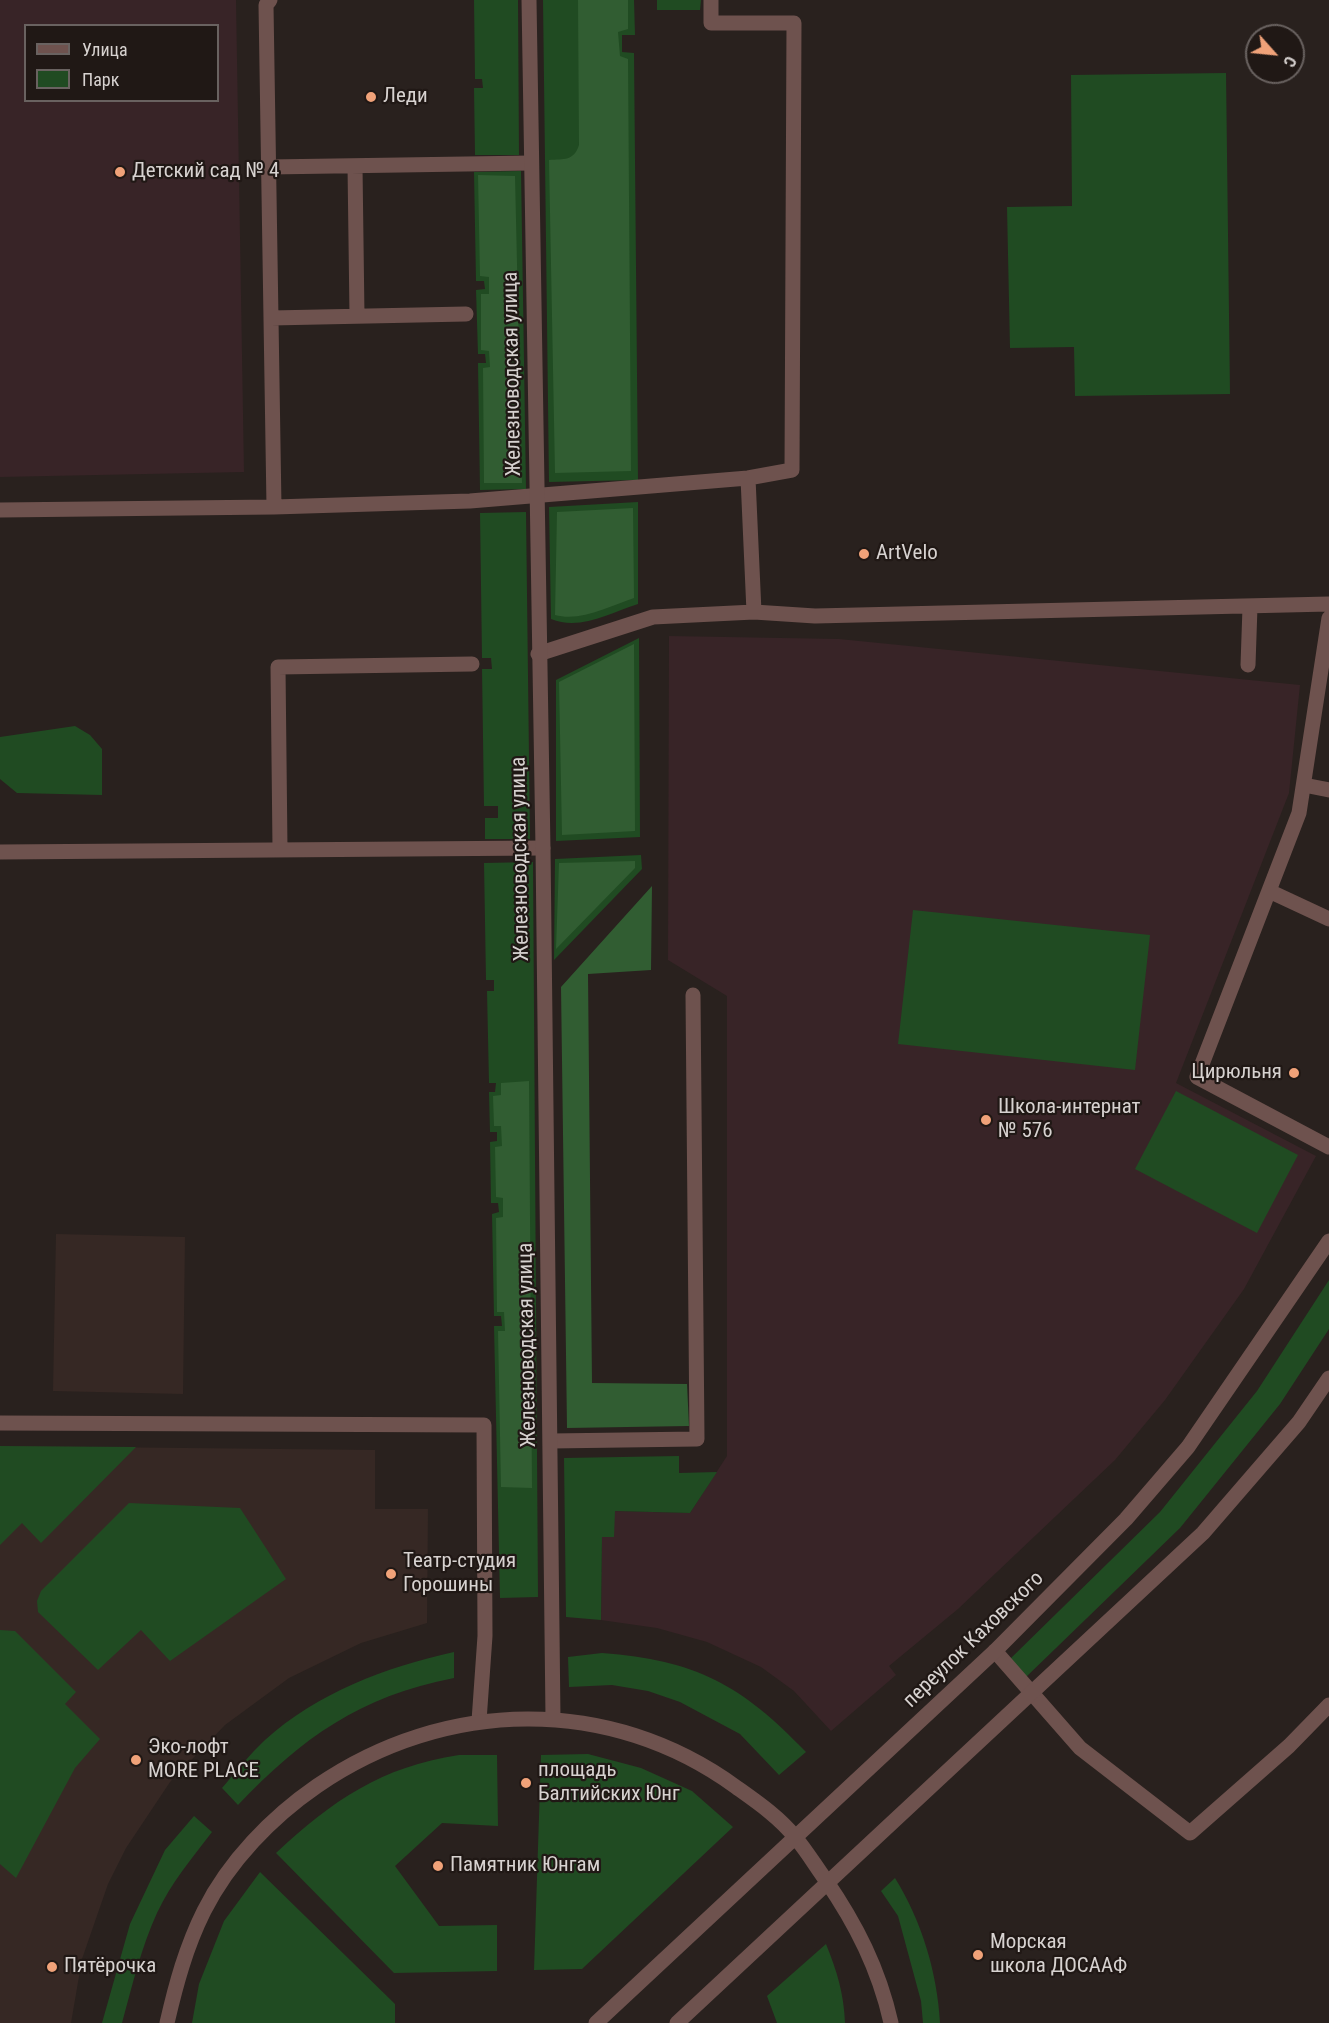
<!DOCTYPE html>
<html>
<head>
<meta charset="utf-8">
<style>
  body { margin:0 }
  #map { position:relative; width:1329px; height:2023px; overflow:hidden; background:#29211e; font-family:"Roboto Condensed",sans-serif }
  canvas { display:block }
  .legend { position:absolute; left:24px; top:24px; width:195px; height:78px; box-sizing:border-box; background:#201815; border:2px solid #696260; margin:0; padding:8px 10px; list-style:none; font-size:18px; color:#d7d2d0 }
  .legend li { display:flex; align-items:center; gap:12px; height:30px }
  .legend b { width:30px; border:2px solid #696260 }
  .north { position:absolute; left:1245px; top:24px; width:60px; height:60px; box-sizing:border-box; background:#201815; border:2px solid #696260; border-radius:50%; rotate:117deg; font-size:16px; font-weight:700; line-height:24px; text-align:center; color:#d7d2d0 }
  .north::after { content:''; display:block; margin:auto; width:21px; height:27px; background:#f0a279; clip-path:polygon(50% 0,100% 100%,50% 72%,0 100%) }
</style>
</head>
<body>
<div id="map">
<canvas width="1329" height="2023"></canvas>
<ul class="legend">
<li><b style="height:8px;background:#6e524e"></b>Улица</li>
<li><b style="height:16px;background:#204b22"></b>Парк</li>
</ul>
<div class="north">С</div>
</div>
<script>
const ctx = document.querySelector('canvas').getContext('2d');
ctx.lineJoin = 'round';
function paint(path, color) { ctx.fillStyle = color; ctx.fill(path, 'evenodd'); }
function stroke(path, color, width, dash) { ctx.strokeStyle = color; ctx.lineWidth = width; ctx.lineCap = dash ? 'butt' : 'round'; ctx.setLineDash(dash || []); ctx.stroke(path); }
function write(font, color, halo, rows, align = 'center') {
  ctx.font = font + ' "Roboto Condensed",sans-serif'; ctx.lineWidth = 4.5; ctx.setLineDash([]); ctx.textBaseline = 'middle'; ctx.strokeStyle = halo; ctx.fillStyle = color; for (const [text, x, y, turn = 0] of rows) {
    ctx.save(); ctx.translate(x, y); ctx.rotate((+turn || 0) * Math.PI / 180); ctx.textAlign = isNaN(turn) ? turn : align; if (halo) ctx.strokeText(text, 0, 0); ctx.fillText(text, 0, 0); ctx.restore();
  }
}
const built = new Path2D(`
  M56,1234L185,1237L183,1394L53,1391Z
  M0,1446L375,1450V1509H428L427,1623L361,1643L289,1678L225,1725L170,1782L126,1848L108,1884L82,1959L71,2023H0Z`);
const education = new Path2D(`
  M0,0H236L244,472L0,477ZM26,26H218V100H26Z
  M669,636L839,639L1300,685L1289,793L1176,1083L1316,1156L1244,1289L1165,1400L1115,1460L958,1609L889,1666L896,1675L831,1731L794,1691L761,1667L707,1642L657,1628L601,1620L602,1536L614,1511L690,1513L727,1456V996L668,960Z`);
const green = new Path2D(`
  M474,0H518L519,155H475L474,88H483L482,79H475Z
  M543,0H634L635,35H622V52L634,53L638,480L549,482Z
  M657,0H701L700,10H657Z
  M1226,73L1230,394L1075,396L1074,347L1010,348L1007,207L1072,206L1071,75Z
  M521,171L526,489L480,490L478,363H486L485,354H478L476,290L485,289L484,281H476L474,172Z
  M638,502V604C610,613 580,631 551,619L549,507Z
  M526,512L530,839H485V818H498V806H484L482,669H492L491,658H482L480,513Z
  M639,638L640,837L556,841V680Z
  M75,726L90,735L102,749V795L17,793L0,779V737Z
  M641,855L642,869L554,960L555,859Z
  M533,862L538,1597L500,1598L494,1326H502L501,1316H494L492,1214L499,1212L498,1203H491L490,1142L497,1141V1132H490L489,1092H495L496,1083H489L487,991H494V980H486L484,863Z
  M913,910L1150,935L1135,1070L898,1044Z
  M1176,1091L1298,1155L1257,1233L1135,1169Z
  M1329,1280V1329L1280,1404L1180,1528L1025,1678L1009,1660L1160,1512L1257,1391Z
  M0,1446L136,1447L41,1543L22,1523L0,1545Z
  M679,1456V1473L717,1472L690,1513L615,1511L614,1537H602L601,1620L566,1617L564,1458Z
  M129,1503L240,1508L286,1579L170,1661L141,1630L98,1670L38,1612L37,1601L41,1591Z
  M0,1630L15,1631L76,1692L65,1704L100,1739L75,1768L16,1878L0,1864Z
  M454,1652V1678C360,1696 302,1738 238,1805L222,1788C236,1772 249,1755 265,1740C317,1693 386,1667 454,1652Z
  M602,1653C696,1660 742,1685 806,1752L779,1775L740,1734L680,1702L648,1691L612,1685L569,1687L568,1657Z
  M588,1754L641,1768L692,1791L733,1827L582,1969L534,1970L541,1755Z
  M459,1755H497L498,1826L442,1823L395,1866L439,1926L497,1925V1971L394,1973L276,1853C333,1800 381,1767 459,1755Z
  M194,1816L212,1832C192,1858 171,1883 157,1913C141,1948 132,1986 122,2023H102L130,1924L165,1850Z
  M260,1872L395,2004V2023H192L199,1984L224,1921Z
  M895,1878C922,1922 937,1972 940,2023H923L921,2001L898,1916L881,1891Z
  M826,1944C837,1971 844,1994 845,2023H777L767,1996Z`);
const forest = new Path2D(`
  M578,0H628V29L618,32L620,56L628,59L631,471L555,473L549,160C564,159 574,161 579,145Z
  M478,175L515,176L522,483H484L483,368L490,367L489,351L481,350V294H489V277L480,276Z
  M633,508L634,598C610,606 581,622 555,615L557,512Z
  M634,644L635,831L562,835L559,682Z
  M635,861V868L556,949L559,863Z
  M652,886L651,970L588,974L592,1383L687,1384L689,1426L567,1428L561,987Z
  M529,1081L532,1488L501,1487L498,1331H505L504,1312H497L496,1218L503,1217V1198L496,1197L495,1147L502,1146L501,1126H494L493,1096L501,1095V1083Z`);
const service = new Path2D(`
  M270,0L266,5L274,507
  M355,166L357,316
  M269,167L531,163
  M271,318L466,314
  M748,478L754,612
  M0,510L274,507L470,501L748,478L792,470L794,23H711V0
  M1329,618L1299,813L1197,1077L1329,1147
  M538,654L653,617L754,612L815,616L1329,604
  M1248,665L1250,607
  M1304,785L1329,790
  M280,849L278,667L472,664
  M0,852L543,848
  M1269,891L1329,919
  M0,1423L484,1425L485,1636L479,1721
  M551,1441L697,1439L693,995
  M995,1651L1080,1748L1190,1833L1289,1746L1329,1705`);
const minor = new Path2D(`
  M529,0L543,848L553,1718
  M167,2023C176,1984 186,1947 204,1911C229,1861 272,1817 317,1786C445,1698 610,1695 736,1787C757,1802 779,1817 795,1837C806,1850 815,1865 825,1879C856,1924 879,1969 891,2023
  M596,2023L995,1651L1126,1519L1188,1447L1329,1241
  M677,2023L1203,1533L1299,1422L1329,1378`);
const markers = [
  [371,97,6,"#f0a279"],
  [120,172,6,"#f0a279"],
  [864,554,6,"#f0a279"],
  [1294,1073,6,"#f0a279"],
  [986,1120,6,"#f0a279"],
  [391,1574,6,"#f0a279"],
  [136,1760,6,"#f0a279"],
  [526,1783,6,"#f0a279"],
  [438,1866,6,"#f0a279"],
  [978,1955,6,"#f0a279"],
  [52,1967,6,"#f0a279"]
];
const poiNames = [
  ["Леди",383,97],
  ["Детский сад № 4",132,172],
  ["ArtVelo",876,554],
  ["Цирюльня",1282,1073,"right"],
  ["Школа-интернат",998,1108],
  ["№ 576",998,1132],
  ["Театр-студия",403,1562],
  ["Горошины",403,1586],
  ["Эко-лофт",148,1748],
  ["MORE PLACE",148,1772],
  ["площадь",538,1771],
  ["Балтийских Юнг",538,1795],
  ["Памятник Юнгам",450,1866],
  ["Морская",990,1943],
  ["школа ДОСААФ",990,1967],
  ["Пятёрочка",64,1967]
];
const streetNames = [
  ["Железноводская улица",513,374,-91],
  ["Железноводская улица",521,859,-91],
  ["Железноводская улица",528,1345,-91],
  ["переулок Каховского",974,1640,-44]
];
paint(built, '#362824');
paint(education, '#382427');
paint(green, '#204b22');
paint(forest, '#315d32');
stroke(service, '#6e524e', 15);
stroke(minor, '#6e524e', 15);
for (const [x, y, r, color] of markers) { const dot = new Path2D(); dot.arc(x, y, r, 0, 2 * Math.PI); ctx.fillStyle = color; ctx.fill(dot); stroke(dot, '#201815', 2); }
write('21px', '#d7d2d0', '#201815', poiNames, 'left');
write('21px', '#d7d2d0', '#201815', streetNames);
</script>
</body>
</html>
